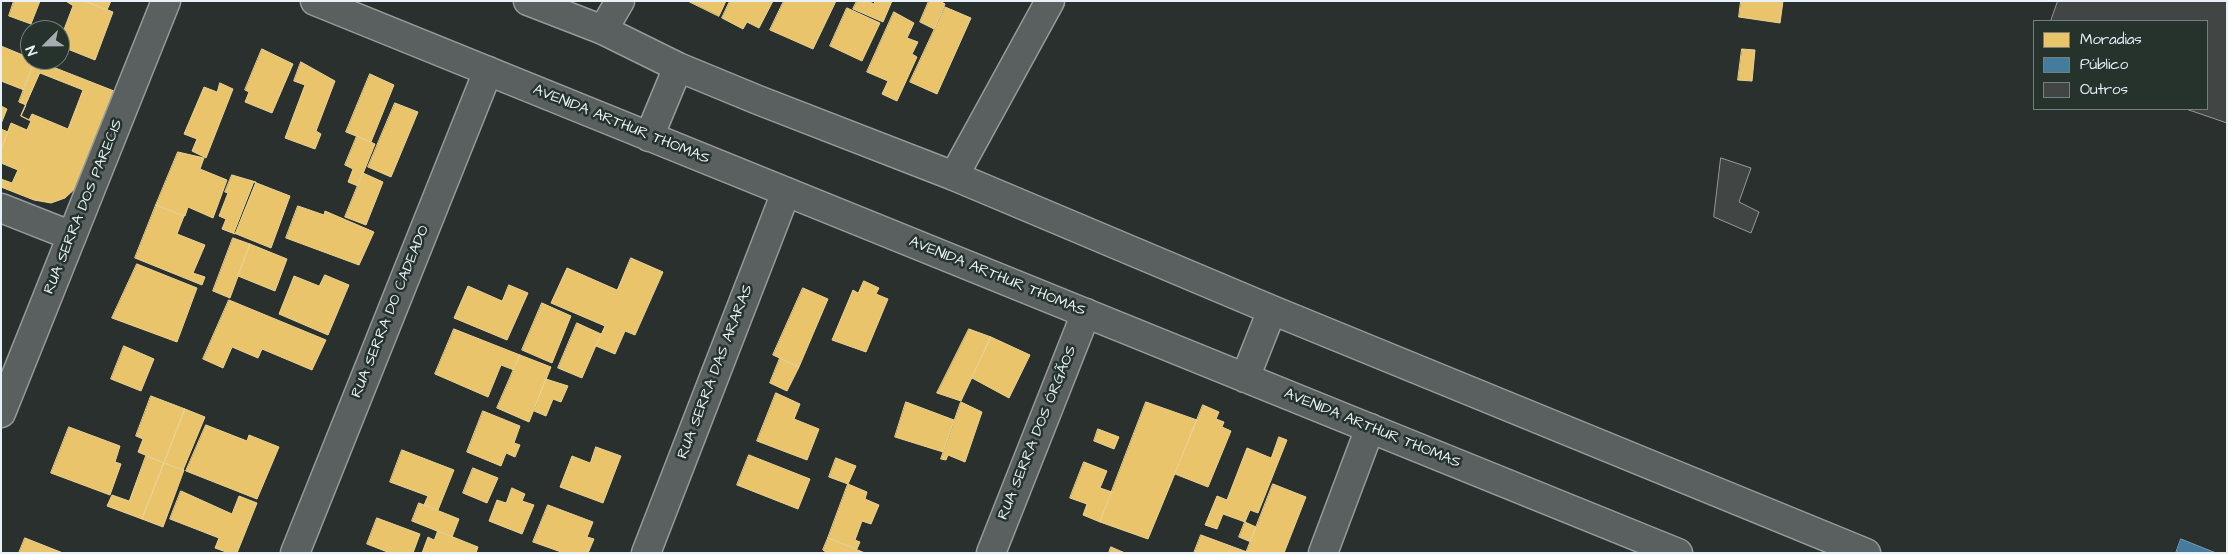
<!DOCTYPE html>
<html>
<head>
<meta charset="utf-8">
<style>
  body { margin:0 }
  #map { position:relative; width:2228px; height:554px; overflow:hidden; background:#29302d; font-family:"Architects Daughter",sans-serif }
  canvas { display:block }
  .frame { position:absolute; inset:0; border:2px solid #e8f1f8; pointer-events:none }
  .legend { position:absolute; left:2033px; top:20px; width:175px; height:90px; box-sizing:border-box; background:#26332d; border:1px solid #747f7e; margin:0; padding:6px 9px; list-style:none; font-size:15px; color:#e8f1f8 }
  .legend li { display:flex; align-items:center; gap:10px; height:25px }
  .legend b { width:25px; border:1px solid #747f7e }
  .north { position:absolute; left:20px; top:20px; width:50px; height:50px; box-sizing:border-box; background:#26332d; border:1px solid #747f7e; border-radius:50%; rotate:247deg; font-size:14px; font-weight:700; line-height:20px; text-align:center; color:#e8f1f8 }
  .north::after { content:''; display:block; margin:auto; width:18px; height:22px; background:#a5adb1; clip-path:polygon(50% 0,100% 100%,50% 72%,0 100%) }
</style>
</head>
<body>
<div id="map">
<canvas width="2228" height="554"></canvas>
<div class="frame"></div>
<ul class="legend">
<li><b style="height:14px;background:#e9c46a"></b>Moradias</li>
<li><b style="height:14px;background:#457b9d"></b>Público</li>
<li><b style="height:14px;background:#414644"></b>Outros</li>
</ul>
<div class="north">N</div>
</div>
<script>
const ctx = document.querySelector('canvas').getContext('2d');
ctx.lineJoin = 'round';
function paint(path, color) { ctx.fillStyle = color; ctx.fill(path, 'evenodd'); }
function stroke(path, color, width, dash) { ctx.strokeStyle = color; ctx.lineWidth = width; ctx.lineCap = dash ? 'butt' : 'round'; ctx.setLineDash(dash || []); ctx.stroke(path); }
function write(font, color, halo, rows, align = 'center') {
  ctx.font = font + ' "Architects Daughter",sans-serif'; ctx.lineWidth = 5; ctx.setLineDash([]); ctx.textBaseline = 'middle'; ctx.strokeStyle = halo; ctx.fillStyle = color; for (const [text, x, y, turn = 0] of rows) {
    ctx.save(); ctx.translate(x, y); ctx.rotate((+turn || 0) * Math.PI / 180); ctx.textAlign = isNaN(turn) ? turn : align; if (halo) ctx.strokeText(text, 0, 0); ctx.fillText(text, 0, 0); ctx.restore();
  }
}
const homes = new Path2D(`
  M14,1H40L31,24L9,16Z
  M66,1H85L113,12L95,60L60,46V40L73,6Z
  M85,1H111L107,10Z
  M688,1H726L719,16Z
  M730,1H773L759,28L747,22L743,29L722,18Z
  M784,1H836L813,49L770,30Z
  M857,1H868L874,4L875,1H892L883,22L853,9Z
  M929,1H940L945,4L934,29L920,22Z
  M1741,1H1783L1780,23L1739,17Z
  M945,7L971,18L937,94L910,82Z
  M847,8L880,23L862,61L830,46Z
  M894,12L914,23L907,38L918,42L912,54L917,57L897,101L882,94L888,81L867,72Z
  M1,46L30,58V60H35L24,90L1,81Z
  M262,49L293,64L272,113L245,102L249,92L245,90Z
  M1742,49L1755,50L1752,81L1738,80Z
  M35,60L114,91L79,185L65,198L51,203L34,200L1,187V150L11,123L27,130L31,121L21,116L26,105L19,102Z
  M301,62L335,81L316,131L321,134L315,149L285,138L305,85L294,81Z
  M40,73L83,90L68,129L32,114L29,120L21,116Z
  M370,74L394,85L371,142L346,132Z
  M220,83L233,89L206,158L192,151L197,139L184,134L204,87L217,92Z
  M395,103L418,112L391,177L368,167Z
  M1,106L7,109L1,124Z
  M1,129L8,132L1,149Z
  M357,136L375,144L358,186L348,182L353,169L345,165Z
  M178,152L204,158L200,169L227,180L213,218L188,207L185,216L156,205Z
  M1,163L18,170L12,183L1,179Z
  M363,173L383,182L366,225L345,217Z
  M232,175L256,182L235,234L222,229L226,219L219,216L228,193L225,192Z
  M254,182L290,196L271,248L234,233Z
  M156,205L184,216L177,234L205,245L193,273L205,277L202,285L135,258Z
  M298,206L324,215L325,211L374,232L359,265L286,238Z
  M233,238L250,244L230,298L213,291Z
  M250,244L287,259L275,291L238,276Z
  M631,258L663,272L635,335L625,331L615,354L596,346L605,326L551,303L567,268L617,290Z
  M137,264L197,288L177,342L112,318Z
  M325,275L349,285L328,335L279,314L294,276L319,286Z
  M864,281L879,288L876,294L888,299L866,352L832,340L853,290L858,293Z
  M509,285L528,293L507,340L454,318L468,286L502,301Z
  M803,288L828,299L799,367L773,355Z
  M229,300L326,340L312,370L262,349L258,358L232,347L223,368L203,359Z
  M542,303L571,316L552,363L522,350Z
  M577,323L601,334L582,378L558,368Z
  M454,329L520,355L514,370L501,365L488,397L435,374Z
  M969,329L991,337L961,401L937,393Z
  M991,337L1030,355L1009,398L972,378Z
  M124,346L154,359L141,391L111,379Z
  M520,355L551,367L529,422L497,408Z
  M780,358L799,367L787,391L770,383Z
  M546,379L568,386L561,402L553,399L546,416L534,411Z
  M776,393L800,404L794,419L819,429L807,460L757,441Z
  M151,396L185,409L164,463L138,452L143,439L136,436Z
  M906,402L954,420L943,452L895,437Z
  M961,402L982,412L965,462L948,455L946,460L941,459Z
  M1146,402L1197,420L1148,539L1100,522Z
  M1203,405L1219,412L1216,419L1224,422L1222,427L1231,431L1208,487L1175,474Z
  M185,409L205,417L183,470L164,463Z
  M483,411L520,426L514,443L520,445L515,457L506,453L501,466L467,452Z
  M206,425L247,441L249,435L279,447L257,499L186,471Z
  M69,427L120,446L115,462L121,464L110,495L51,473Z
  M1098,429L1119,437L1114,449L1094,441Z
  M1279,437L1287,440L1258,513L1250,510L1245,522L1223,514L1217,529L1205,525L1217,496L1227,500L1247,448L1271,458Z
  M596,447L621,456L603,503L560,487L572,456L590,463Z
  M402,450L454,470L438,510L424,505L428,496L390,482Z
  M749,455L810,479L798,509L737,485Z
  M146,456L164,463L142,519L107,506L112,495L129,501Z
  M836,458L856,466L848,484L829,477Z
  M1084,462L1107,471L1100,488L1112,492L1100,522L1083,515L1087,504L1070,498Z
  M164,463L184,470L163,527L142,519Z
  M473,468L498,478L487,503L463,493Z
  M848,484L867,492L865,499L879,505L871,524L862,521L855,540L860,542L857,549L828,538Z
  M1273,484L1306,497L1284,553H1246Z
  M512,488L525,494L522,501L534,505L522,534L489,521L497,500L506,503Z
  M181,491L232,514L239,496L257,503L237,553H229L215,548L219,538L170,519Z
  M419,503L459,519L452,537L412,521Z
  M548,505L593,522L587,537L594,539L588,553H564L533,542Z
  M377,518L420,534L413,553H390L367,544Z
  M1245,522L1256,527L1251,542L1239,537Z
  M438,531L478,547L476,553H422L428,537L434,540Z
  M1201,535L1247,552L1194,553Z
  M25,538L63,553H19Z
  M828,538L865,553H827L823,550Z
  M1111,547L1125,553H1109Z`);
const public = new Path2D(`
  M2181,539L2216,553H2176Z`);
const building = new Path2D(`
  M2058,1H2227V123L2186,109H2207V21H2051Z
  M1721,158L1751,168L1739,202L1759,212L1751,233L1714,217Z`);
const street = new Path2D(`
  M603,30L620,1
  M954,176L1050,1
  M1,208L72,236
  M1,413L166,1
  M295,553L488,71
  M646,553L786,192
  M991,553L1086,313
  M1323,553L1370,428`);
const secondary = new Path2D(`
  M315,1L1678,553
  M528,1L603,30L678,67L758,100L954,176L1272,310L1866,553
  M649,137L678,67
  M1245,378L1272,310`);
const streetNames = [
  ["AVENIDA ARTHUR THOMAS",621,125,22],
  ["RUA SERRA DOS PARECIS",84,207,-68],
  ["AVENIDA ARTHUR THOMAS",997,277,22],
  ["RUA SERRA DO CADEADO",391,312,-68],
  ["RUA SERRA DAS ARARAS",716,372,-69],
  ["AVENIDA ARTHUR THOMAS",1372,429,22],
  ["RUA SERRA DOS ÓRGÃOS",1038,433,-68]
];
paint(homes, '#e9c46a');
stroke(homes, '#e9d295', 1);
paint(public, '#457b9d');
stroke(public, '#769eb8', 1);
paint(building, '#414644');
stroke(building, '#959a9a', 1);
stroke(street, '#959a9a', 31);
stroke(secondary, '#959a9a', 31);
stroke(street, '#5a6060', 28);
stroke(secondary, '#5a6060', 28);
write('15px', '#e8f1f8', '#26332d', streetNames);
</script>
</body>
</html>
